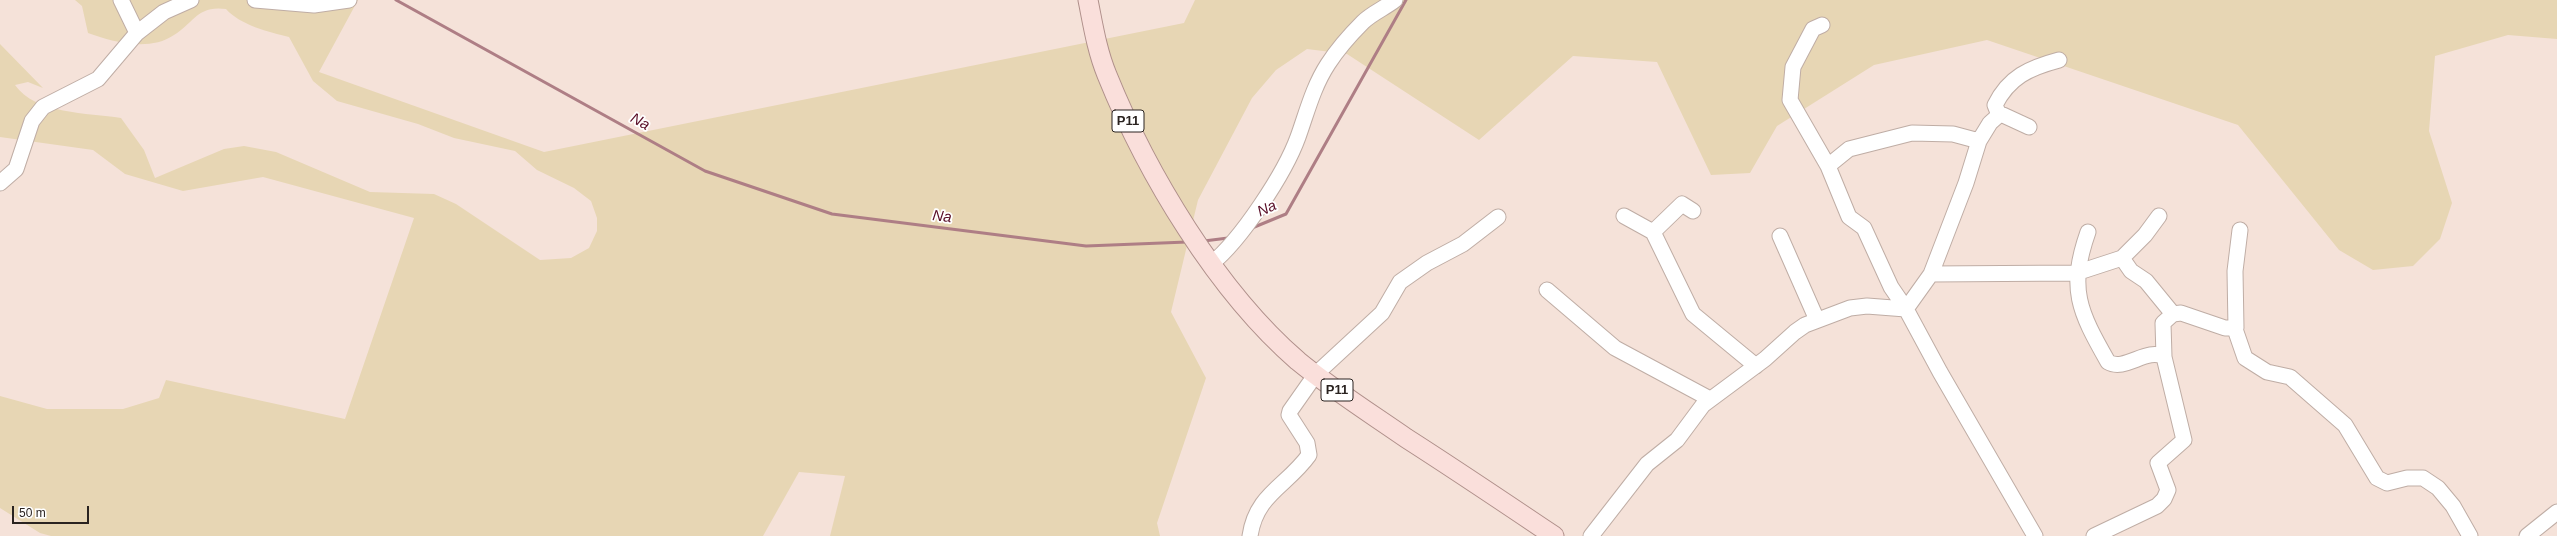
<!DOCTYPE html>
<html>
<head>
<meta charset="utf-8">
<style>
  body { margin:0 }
  #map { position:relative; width:2557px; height:536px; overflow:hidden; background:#f5e2d9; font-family:Helvetica,sans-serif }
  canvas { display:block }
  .scale { position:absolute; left:12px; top:506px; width:77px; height:18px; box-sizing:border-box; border:2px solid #2a2320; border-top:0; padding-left:5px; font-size:12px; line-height:14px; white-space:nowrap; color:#2a2320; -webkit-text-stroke:3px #fff; paint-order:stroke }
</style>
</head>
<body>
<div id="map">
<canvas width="2557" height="536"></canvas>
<div class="scale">50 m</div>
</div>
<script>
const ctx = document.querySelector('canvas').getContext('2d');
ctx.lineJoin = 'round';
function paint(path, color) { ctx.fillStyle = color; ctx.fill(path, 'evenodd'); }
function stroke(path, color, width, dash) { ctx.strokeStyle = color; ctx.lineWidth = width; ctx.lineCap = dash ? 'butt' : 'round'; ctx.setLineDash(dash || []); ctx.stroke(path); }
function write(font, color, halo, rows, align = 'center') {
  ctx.font = font + ' Helvetica,sans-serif'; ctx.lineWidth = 3.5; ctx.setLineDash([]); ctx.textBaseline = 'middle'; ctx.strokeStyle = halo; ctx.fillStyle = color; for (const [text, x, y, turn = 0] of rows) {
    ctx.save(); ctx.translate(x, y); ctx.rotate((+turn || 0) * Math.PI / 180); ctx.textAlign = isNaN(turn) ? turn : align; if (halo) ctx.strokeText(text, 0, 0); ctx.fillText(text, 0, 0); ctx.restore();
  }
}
const green = new Path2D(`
  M75,0H358L319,72L544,152L1184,23L1195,0H2557V39L2508,35L2435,56L2429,131L2452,203L2440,239L2413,266L2373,270L2339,250L2238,125L1987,40L1874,65L1777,126L1750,173L1711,175L1657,62L1573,56L1479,140L1347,54L1307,49L1276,70L1252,98L1198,200L1171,312L1206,378L1157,523L1160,536H830L845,476L799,472L763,536H51L40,533L0,508V396L47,409H123L159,398L166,380L345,419L414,218L263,177L183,191L125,174L93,150L0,137V44L43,88L28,82L15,85C35,114 88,113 121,118L144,150L155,178L224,149L244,146L276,152L370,192L434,194L456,204L540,260L571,258L589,248L597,231V218L591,201L574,188L537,170L515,151L454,138L418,124L337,101L313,81L289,37C269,32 240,25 226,9C197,5 194,23 174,35C149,52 113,42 88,33L82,6Z`);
const stream = new Path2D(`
  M396,0L705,171L832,214L1086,246L1187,242
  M1252,228L1286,214L1406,0
  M1204,241L1228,238`);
const minor = new Path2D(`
  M121,0L137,33
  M255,0L314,5L349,0
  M1822,25L1813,29L1793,67L1790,100L1828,166
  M1999,115L1995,105C2009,77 2029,68 2059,60
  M1979,141L1953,134L1912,133L1849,149L1828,166L1849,217L1864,228L1891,287L1906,309L1940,372L2035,536
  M0,183L16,169L32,121L43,107L98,79L137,33L164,12L191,0
  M1624,216L1653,232L1693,314L1756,366
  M1653,232L1682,204L1693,211
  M2088,232C2068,289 2079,311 2108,362C2125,372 2147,347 2164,357
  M1780,236L1817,320
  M2122,258L2131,271L2146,281L2173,314
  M1211,264C1241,240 1285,173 1298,137C1307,112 1313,87 1328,64C1337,50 1351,34 1363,22C1372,13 1385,8 1395,0
  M1931,274L2076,273L2122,258L2145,235L2159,216
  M1547,290L1615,348L1710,399
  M1906,309L1931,274L1966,183L1979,141L1990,123L1999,115H2003L2029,127
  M2235,329L2245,358L2267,372L2290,377L2345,425L2377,478L2387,483L2407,478H2423L2438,488L2453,506L2470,536
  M1250,536C1256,494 1287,486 1309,455L1307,443L1289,415L1290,411L1316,374L1382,313L1400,282L1427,263L1463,244L1498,217
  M1591,536L1647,464L1677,440L1703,405L1765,359L1795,332L1805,325L1850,308L1867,306L1906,309
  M2094,536L2157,506L2164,499L2168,490L2158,463L2184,440L2164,357L2163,323L2173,314L2181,313L2225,328H2236L2235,271L2240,230
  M2527,536L2557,512`);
const major = new Path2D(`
  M1088,0C1093,25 1097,51 1107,75C1147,174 1217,291 1298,361C1332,389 1370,413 1406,438C1456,470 1505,503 1554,536`);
const shields = [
  [1128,121,32],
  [1337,390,32]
];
const shieldNames = [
  ["P11",1128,121],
  ["P11",1337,390]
];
const waterNames = [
  ["Na",640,122,29],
  ["Na",1267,209,-24],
  ["Na",942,217,7]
];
paint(green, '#e7d6b4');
stroke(stream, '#ae7e85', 3);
stroke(minor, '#bfada5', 17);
stroke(major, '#af8f8a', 21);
stroke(minor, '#fff', 15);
stroke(major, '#fadfdb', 19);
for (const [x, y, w] of shields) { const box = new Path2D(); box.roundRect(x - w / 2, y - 11, w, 22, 3); ctx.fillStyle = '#fff'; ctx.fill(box); stroke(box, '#2a2320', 1); }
write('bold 13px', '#2a2320', null, shieldNames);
write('italic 15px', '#580c25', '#fff', waterNames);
</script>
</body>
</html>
